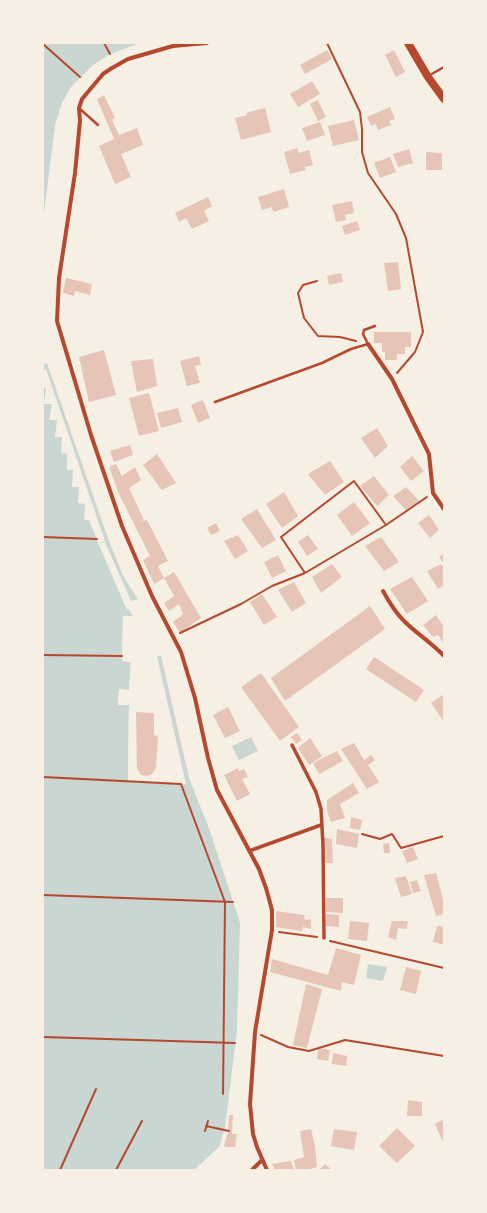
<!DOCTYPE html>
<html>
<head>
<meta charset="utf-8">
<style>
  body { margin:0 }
  #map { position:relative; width:487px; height:1213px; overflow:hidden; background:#f6efe4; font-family:"Crimson Pro",serif }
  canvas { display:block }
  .frame { position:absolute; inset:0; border:44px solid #f6efe4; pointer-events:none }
</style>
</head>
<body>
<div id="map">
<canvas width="487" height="1213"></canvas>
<div class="frame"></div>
</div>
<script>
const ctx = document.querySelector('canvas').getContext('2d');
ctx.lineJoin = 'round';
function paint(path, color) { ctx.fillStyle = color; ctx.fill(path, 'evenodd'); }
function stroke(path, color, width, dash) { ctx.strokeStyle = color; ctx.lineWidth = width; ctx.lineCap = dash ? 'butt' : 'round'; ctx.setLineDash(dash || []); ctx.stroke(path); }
const water = new Path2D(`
  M43,43H140L110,54L92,66L71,87L62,103L55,125L43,221Z
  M47,363L106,533L123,576L138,599L131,601L105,542L98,543L127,610L129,609L133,616H123L122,661L131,662L129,690L119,689L118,704L129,705L128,781L186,784L157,656H161L189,778L210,831L240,923L237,1030L225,1128L219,1147L194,1170H43V364Z
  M251,737L258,751L239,760L232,746Z
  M368,964L387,967L383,981L366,978Z`);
const pier = new Path2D(`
  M46,369L105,541L98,543L89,520H84L85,504L78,503L79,487H72L73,470H67V454L61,453L62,437H55L57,420H49L52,404H44L46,388L43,387V370Z
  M123,616L134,617L125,618L124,660H132L133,662L131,690L130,692L121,691L120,703H130L131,704L130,780L181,782V784L128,782L129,705H118L119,689L129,690L131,662L122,661Z`);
const building = new Path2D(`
  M327,50L332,59L305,74L300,65Z
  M394,50L405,72L396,77L385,55Z
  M312,81L320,94L298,107L290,94Z
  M104,95L115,118L112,120L119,135L137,128L143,145L121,154L131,177L115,184L99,146L114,139L97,99Z
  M318,100L326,117L318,121L310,104Z
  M390,107L395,119L389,121L391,125L378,130L376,124L371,126L367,117Z
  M265,108L271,132L241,140L235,118L247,115L246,113Z
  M354,120L359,140L333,146L328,126Z
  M320,122L325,135L307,141L302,128Z
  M297,148L299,153L309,150L313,165L305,167L306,170L290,174L284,152Z
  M409,149L413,163L398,167L393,154Z
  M426,152L442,153V170H426Z
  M390,157L396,172L380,178L374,163Z
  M284,189L289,207L273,212L272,207L262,210L258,197Z
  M208,197L212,206L204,211L209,221L192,229L186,218L179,222L175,213Z
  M352,201L354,213L345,215L346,220L336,222L332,205Z
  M357,221L360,230L345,235L342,226Z
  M398,262L401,289L388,291L384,263Z
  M341,273L343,282L329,285L327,276Z
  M66,278L92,284L90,295L75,291L74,296L63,293Z
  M374,332H411V347H405V354H397V360H385V352H382V343H374Z
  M104,350L116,395L89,402L79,357Z
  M199,356L201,365L195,366L200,383L187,386L180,361Z
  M153,359L157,386L137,392L131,361Z
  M149,393L159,431L139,436L129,398Z
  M203,400L210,418L198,423L191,405Z
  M178,408L182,422L161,428L157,413Z
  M377,428L388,446L375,458L361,438Z
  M130,445L133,455L114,462L110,451Z
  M157,454L176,483L162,490L143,465Z
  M412,456L424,471L411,481L400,467Z
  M330,461L344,482L325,495L308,474Z
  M116,464L122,476L135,467L141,480L129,488L144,520L138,523L147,520L168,561L158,566L164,578L154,584L143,560L150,556L119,494L109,467Z
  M374,476L389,495L377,506L360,486Z
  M406,487L420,502L406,510L393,496Z
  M284,492L298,516L282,528L266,504Z
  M354,502L370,523L352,536L337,515Z
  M257,509L276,540L262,548L241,519Z
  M429,515L439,530L430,538L418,523Z
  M216,523L220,531L211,535L207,528Z
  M238,535L248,551L235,559L224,541Z
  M308,535L318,549L307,556L298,542Z
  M381,537L399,562L384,571L365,546Z
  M444,553V564L439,557Z
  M278,555L286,571L272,578L264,562Z
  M332,564L342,577L321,593L312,577Z
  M441,564L444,568V585L438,589L427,571Z
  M174,572L201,618L180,633L173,622L183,614L179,604L169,611L164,603L174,596L164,578Z
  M412,577L428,601L407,614L390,589Z
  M294,582L306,603L292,612L278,590Z
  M262,594L277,617L264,625L250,602Z
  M370,606L385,629L285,701L271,678Z
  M436,615L444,627V644L438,635L433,637L423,625Z
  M374,657L424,690L416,702L366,669Z
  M261,673L299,727L280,741L241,687Z
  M444,694V722L431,703Z
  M228,707L240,731L225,738L213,715Z
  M136,712L154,713V735L158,736L156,768L152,774L147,776L141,775L137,769Z
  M297,733L302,740L296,744L291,737Z
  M310,738L322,756L309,765L298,748Z
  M354,743L364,760L371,755L375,760L368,765L379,782L367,789L341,749Z
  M337,751L343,761L319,774L313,763Z
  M238,768L239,771L244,769L248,777L242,779L250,794L237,801L224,775Z
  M353,783L359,793L340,804L345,818L331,822L327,811V800Z
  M351,817L362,820L360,830L350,828Z
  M337,829L359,834L357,848L336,844Z
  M323,837L332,839L333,863H324Z
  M389,843L390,853H384L383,844Z
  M413,847L418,859L407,863L402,851Z
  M436,873L444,903V914L436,916L424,875Z
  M406,876L412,894L401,897L395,878Z
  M417,880L421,891L413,893L410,882Z
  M326,898H343V913L326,912Z
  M276,911L304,915L305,920L311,919V929L303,927L302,931L276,927Z
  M326,914L339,915V927L326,926Z
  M350,921L369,923L367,941L348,939Z
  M392,921H408L407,929L398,928L396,940L388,937Z
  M437,926L444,927V945L433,942Z
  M336,948L361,955L354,985L342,982L341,991L270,972L272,959L328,975Z
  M406,967L421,971L416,994L400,990Z
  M306,984L322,989L307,1048L293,1045Z
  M318,1048L330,1050L328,1061L317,1059Z
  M333,1053L347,1056L346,1066L332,1064Z
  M408,1100L422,1102V1116H407Z
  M229,1115H233L232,1134H237L235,1147H224L227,1134L228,1135Z
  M444,1119V1144L435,1124Z
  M397,1128L415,1146L397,1163L379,1146Z
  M311,1129L315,1146L317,1167L306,1170H296L294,1160L304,1157L300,1131Z
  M334,1129L357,1132L354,1150L331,1146Z
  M291,1161L294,1170H275L272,1164Z
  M325,1164L332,1170H319Z`);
const path = new Path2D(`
  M104,43L110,54
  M327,43L360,112L362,129V152L368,173L396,214L406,238L423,332L415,352L397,373
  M43,44L80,77
  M317,281L303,285L298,293L304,318L318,336L340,337L356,341
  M43,537L97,539
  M305,573L281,537L354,481L386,525
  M180,633L241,604L272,586L305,573L386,525L427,497
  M43,655L122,656
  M43,777L181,784L225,902L223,1094
  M362,834L380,839L392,834L401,848L444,836
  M43,895L233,902
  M279,932L317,937
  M330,941L444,968
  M261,1035L288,1047L309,1051L345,1040L444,1056
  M43,1037L235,1043
  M206,1126L229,1131
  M205,1131L208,1121
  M60,1170L96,1089
  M116,1170L142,1121`);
const service = new Path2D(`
  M430,75L444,67
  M80,109L98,125
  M215,402L322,363L351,349L368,344L363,334L364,330L375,326`);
const pedestrian = new Path2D(`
  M292,745L316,792L321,809L323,845L324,938
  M249,851L321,825`);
const minor = new Path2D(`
  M207,43L173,46L128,59L112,68L103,74L82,99L79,108L80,121L75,173L59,278L57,321L91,435L122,526L152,596L181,652L195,698L208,758L217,790L259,869L266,888L272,910V930L255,1032L250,1104L253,1134L257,1147L267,1170
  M368,344L392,379L429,454L433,493L444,509
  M383,591C389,602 395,612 404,621C417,634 432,643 444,656
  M252,1170L262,1160`);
const secondary = new Path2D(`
  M408,43L428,77L444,99`);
paint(water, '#c9d6d2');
paint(pier, '#f6efe4');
paint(building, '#e6c5b7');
stroke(path, '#b5482f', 2);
stroke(service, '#b5482f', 2.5);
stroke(pedestrian, '#b5482f', 3.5);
stroke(minor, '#b5482f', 4);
stroke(secondary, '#b5482f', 8);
</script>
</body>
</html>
